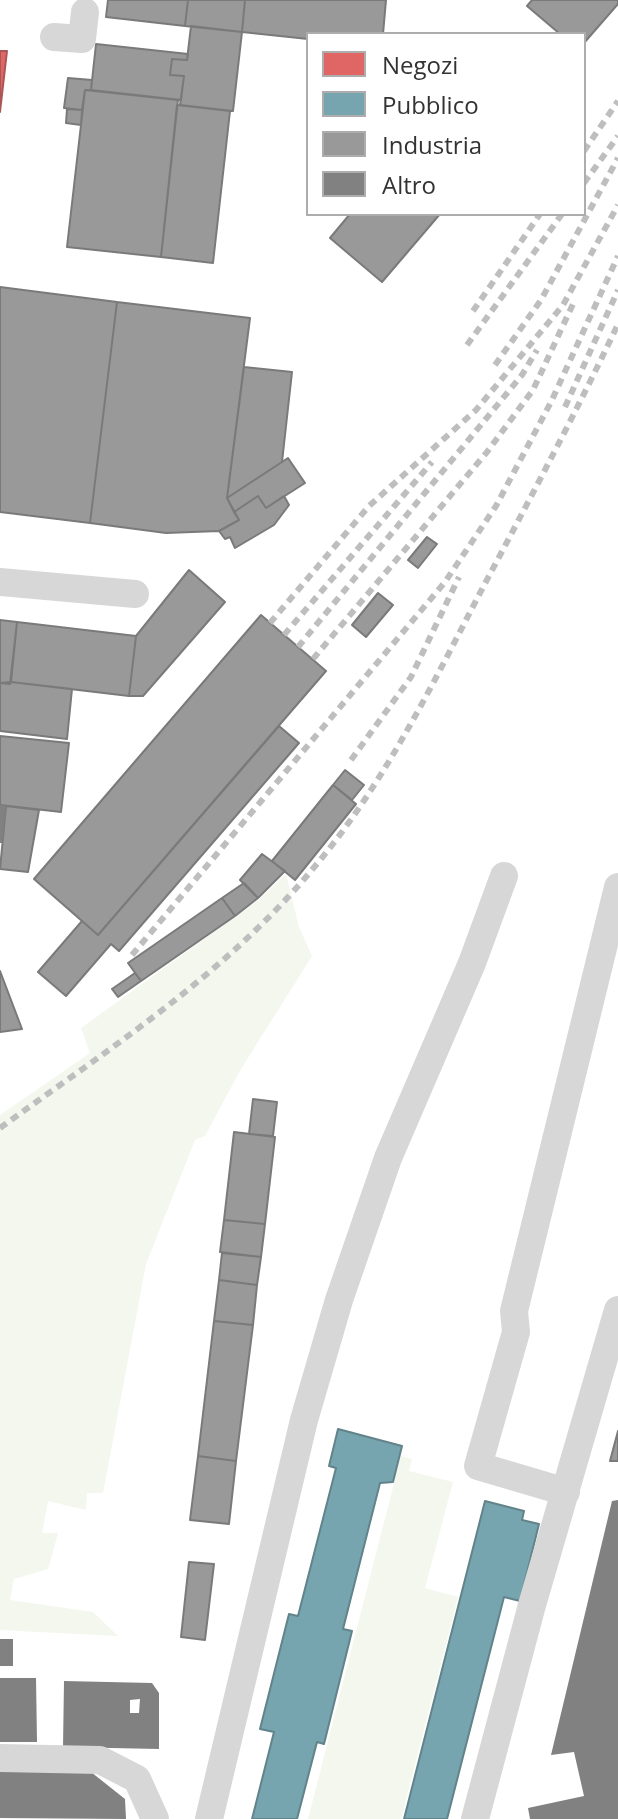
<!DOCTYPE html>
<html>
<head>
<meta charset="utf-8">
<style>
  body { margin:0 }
  #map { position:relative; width:618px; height:1819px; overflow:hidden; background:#fff; font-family:"Open Sans",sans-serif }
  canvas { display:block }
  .legend { position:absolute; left:306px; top:32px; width:280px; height:184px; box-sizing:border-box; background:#fff; border:2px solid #adadad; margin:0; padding:10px 14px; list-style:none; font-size:24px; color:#333 }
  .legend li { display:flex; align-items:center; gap:16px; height:40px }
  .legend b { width:40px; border:2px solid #adadad }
</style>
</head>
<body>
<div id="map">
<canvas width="618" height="1819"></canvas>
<ul class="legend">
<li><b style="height:22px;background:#e06666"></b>Negozi</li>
<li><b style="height:22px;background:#76a5af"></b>Pubblico</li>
<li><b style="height:22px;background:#999"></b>Industria</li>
<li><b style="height:22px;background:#818181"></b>Altro</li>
</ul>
</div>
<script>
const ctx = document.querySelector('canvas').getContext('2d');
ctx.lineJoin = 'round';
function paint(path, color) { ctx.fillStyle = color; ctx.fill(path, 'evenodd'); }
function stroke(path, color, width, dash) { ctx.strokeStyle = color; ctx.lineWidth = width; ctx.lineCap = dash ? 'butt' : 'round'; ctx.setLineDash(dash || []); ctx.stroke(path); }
const green = new Path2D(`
  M286,874L299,927L312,956L241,1069L205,1136L195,1140L146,1264L103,1493H87L86,1510L48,1501L42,1533H58L48,1569L14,1579L10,1600L93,1612L118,1636L0,1630V1115L90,1053L81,1028L260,899Z
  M401,1456L412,1459L409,1471L453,1482L425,1588L458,1597L401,1819H308Z`);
const shops = new Path2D(`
  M0,51H7L0,112Z`);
const public = new Path2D(`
  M338,1429L402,1446L393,1482L380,1483L343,1629L352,1631L324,1744L317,1742L297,1819H252L274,1732L260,1729L289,1614L298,1616L336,1468L329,1466Z
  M485,1501L524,1511L522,1520L539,1524L520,1601L504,1597L447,1819H404Z`);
const industry = new Path2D(`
  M108,0H188L185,26L106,17Z
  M188,0H245L242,32L185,26Z
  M245,0H386L383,34H308V39L242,32Z
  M532,0H618V4L584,43V34H560L527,6Z
  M191,26L242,32L233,111L180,105L184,76L170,75L172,59L187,60Z
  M96,44L188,54L187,60L172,59L170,75L184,76L181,100L91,90Z
  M68,78L92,80L91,90H85L82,110L64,108Z
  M85,90L178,100L161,257L67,247Z
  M177,105L230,111L213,263L161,257Z
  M67,109L82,110L81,125L66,123Z
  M350,214H440L382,282L330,238Z
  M0,287L117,302L90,523L0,512Z
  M117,302L250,318L227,498L239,520L219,531L166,533L90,523Z
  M244,367L292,372L282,462L227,498Z
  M288,458L305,483L266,508L258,496L234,512L227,498Z
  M258,496L266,508L284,496L289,505L274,525L235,548L230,537L225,539L219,531L239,520L234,512Z
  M427,537L437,544L418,568L408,560Z
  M189,570L225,602L143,696H129L136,636Z
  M378,593L393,605L366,637L352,625Z
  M261,615L326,671L98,935L34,879Z
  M0,620L17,622L10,684L0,683Z
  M17,622L136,636L129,696L11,682Z
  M11,682L72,689L67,739L0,731V683Z
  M279,726L299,743L119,951L111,944L66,996L38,972L82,921L98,935Z
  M0,736L69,743L61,812L0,805Z
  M345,770L364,785L352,800L333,785Z
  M333,785L356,804L295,880L272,861Z
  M6,806L39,810L28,872L0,869Z
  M262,854L285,871L258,898L240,880Z
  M244,883L258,898L235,916L222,898Z
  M222,898L235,916L141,981L128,963Z
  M0,971L22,1029L0,1032Z
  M135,973L141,981L118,997L112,989Z
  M253,1099L277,1102L273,1136L249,1134Z
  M234,1132L275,1137L265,1224L224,1220Z
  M224,1220L265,1224L261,1257L220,1252Z
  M222,1253L261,1257L257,1285L219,1280Z
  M219,1280L257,1285L253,1325L214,1321Z
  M214,1321L253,1325L236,1461L198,1456Z
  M618,1431V1461H610Z
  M198,1456L236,1461L229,1524L190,1520Z
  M189,1562L214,1564L205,1640L181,1637Z`);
const building = new Path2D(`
  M0,805L6,806L2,843H0Z
  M618,1500V1819H530L528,1808L584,1796L574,1752L551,1755L612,1501Z
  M0,1639H13V1666H0Z
  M0,1678H36L37,1742H0Z
  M64,1681L152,1683L159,1693V1749L63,1747ZM140,1699L139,1713H130V1700Z
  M0,1771L91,1772L125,1799L126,1819L0,1818Z`);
const minor = new Path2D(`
  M54,37L82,39L85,12
  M0,582L135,594
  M566,1492L478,1466L516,1332L514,1311L618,887
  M0,1758L100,1760L137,1779L155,1819
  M209,1819L304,1420L339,1300L388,1158L472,963L504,876
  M475,1819L532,1605L618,1310`);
const rail = new Path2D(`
  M584,151L618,101
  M584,183L618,136
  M473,311L540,214
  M467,345L562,214
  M495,365L541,300L618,158
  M565,407L618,290
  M270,623L369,506L476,410L563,305L618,205
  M284,635L432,462
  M298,647L522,375L537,350
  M313,659L487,452L533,390L573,304
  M351,760L411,677L459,577
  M132,955L445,582L496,506L551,402L618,256
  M0,1128C109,1049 224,975 311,871C382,788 430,689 480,593C527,504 575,415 618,324`);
paint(green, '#f3f7ee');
paint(shops, '#e06666');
stroke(shops, '#ac5757', 2);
paint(public, '#76a5af');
stroke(public, '#62838a', 2);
paint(industry, '#999');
stroke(industry, '#7a7a7a', 2);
paint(building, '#818181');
stroke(minor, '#d7d7d7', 28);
stroke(rail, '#bebebe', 6, [8, 6]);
</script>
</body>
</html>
